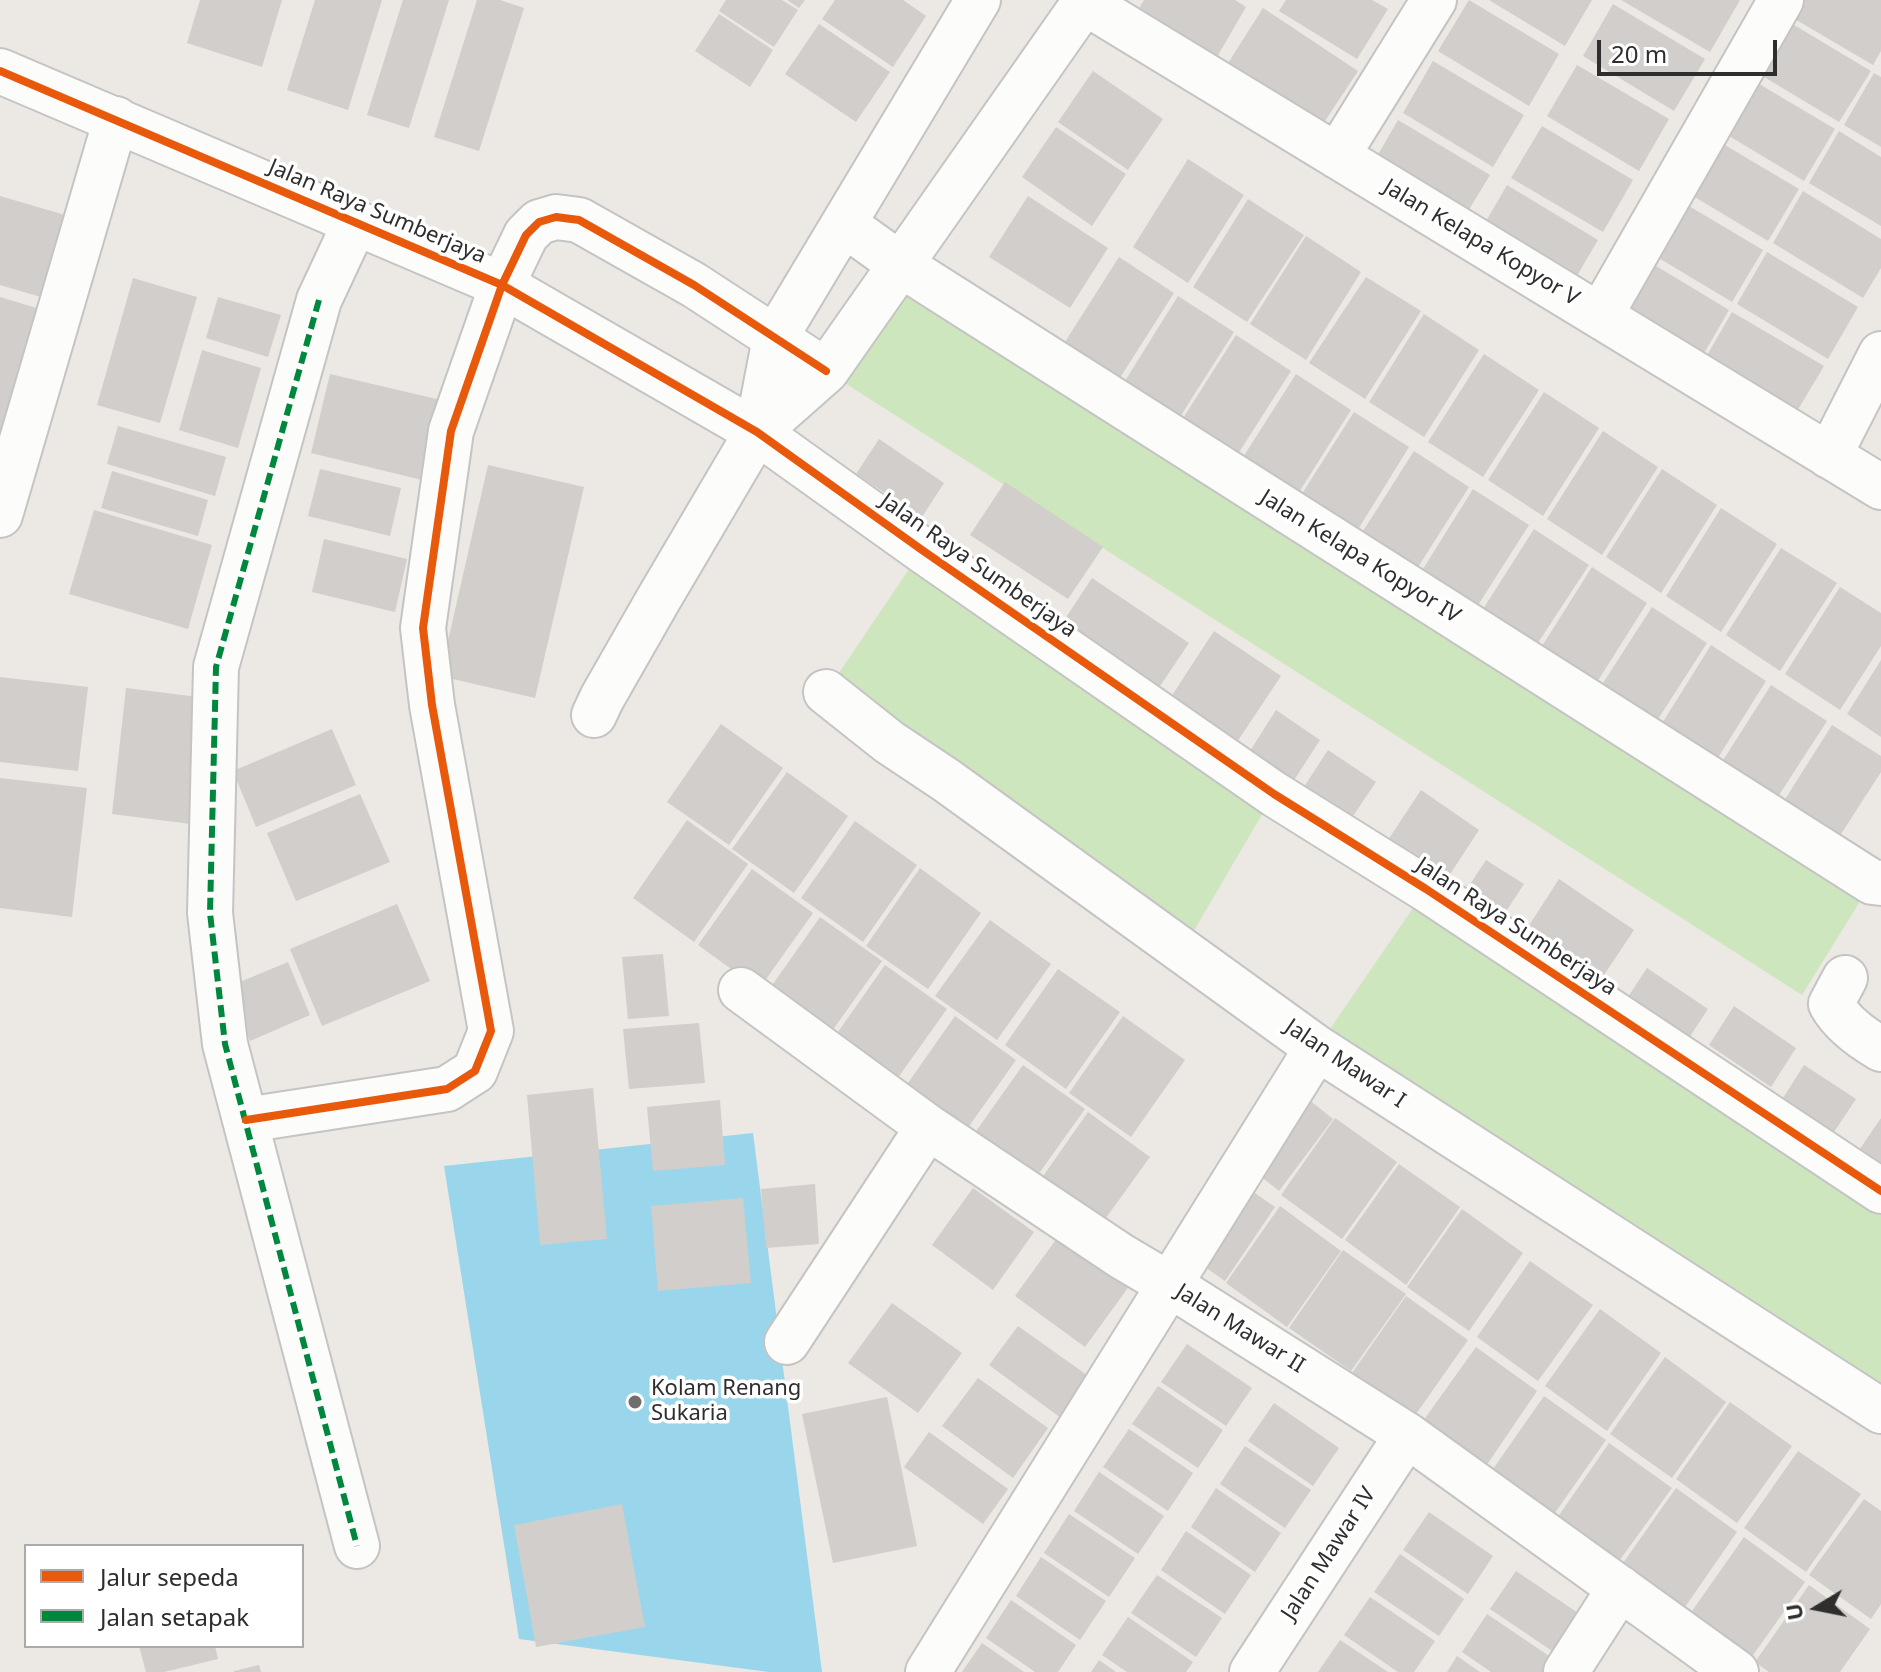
<!DOCTYPE html>
<html>
<head>
<meta charset="utf-8">
<style>
  body { margin:0 }
  #map { position:relative; width:1881px; height:1672px; overflow:hidden; background:#ece8e4; font-family:"Noto Sans",sans-serif }
  canvas { display:block }
  .legend { position:absolute; left:24px; top:1544px; width:280px; height:104px; box-sizing:border-box; background:#fff; border:2px solid #ababab; margin:0; padding:10px 14px; list-style:none; font-size:24px; color:#2e2e2e }
  .legend li { display:flex; align-items:center; gap:16px; height:40px }
  .legend b { width:40px; border:2px solid #ababab }
  .north { position:absolute; left:1777px; top:1568px; width:80px; height:80px; -webkit-text-stroke:6px #fff; paint-order:stroke; rotate:260deg; font-size:22px; font-weight:700; line-height:32px; text-align:center; color:#2e2e2e }
  .north::after { content:''; display:block; margin:auto; width:28px; height:36px; background:#2e2e2e; clip-path:polygon(50% 0,100% 100%,50% 72%,0 100%) }
  .scale { position:absolute; left:1597px; top:40px; width:180px; height:36px; box-sizing:border-box; border:4px solid #2e2e2e; border-top:0; padding-left:10px; font-size:24px; line-height:28px; white-space:nowrap; color:#2e2e2e; -webkit-text-stroke:6px #fff; paint-order:stroke }
</style>
</head>
<body>
<div id="map">
<canvas width="1881" height="1672"></canvas>
<ul class="legend">
<li><b style="height:10px;background:#e8590c"></b>Jalur sepeda</li>
<li><b style="height:10px;background:#00873e"></b>Jalan setapak</li>
</ul>
<div class="north">U</div>
<div class="scale">20 m</div>
</div>
<script>
const ctx = document.querySelector('canvas').getContext('2d');
ctx.lineJoin = 'round';
function paint(path, color) { ctx.fillStyle = color; ctx.fill(path, 'evenodd'); }
function stroke(path, color, width, dash) { ctx.strokeStyle = color; ctx.lineWidth = width; ctx.lineCap = dash ? 'butt' : 'round'; ctx.setLineDash(dash || []); ctx.stroke(path); }
function write(font, color, halo, rows, align = 'center') {
  ctx.font = font + ' "Noto Sans",sans-serif'; ctx.lineWidth = 7; ctx.setLineDash([]); ctx.textBaseline = 'middle'; ctx.strokeStyle = halo; ctx.fillStyle = color; for (const [text, x, y, turn = 0] of rows) {
    ctx.save(); ctx.translate(x, y); ctx.rotate((+turn || 0) * Math.PI / 180); ctx.textAlign = isNaN(turn) ? turn : align; if (halo) ctx.strokeText(text, 0, 0); ctx.fillText(text, 0, 0); ctx.restore();
  }
}
const green = new Path2D(`
  M901,265L1872,882L1802,995L826,371Z
  M922,550L1274,794L1182,951L826,692Z
  M1426,889L1881,1191V1411L1317,1048Z`);
const water = new Path2D(`
  M753,1133L822,1672H769L519,1639L444,1166Z`);
const building = new Path2D(`
  M200,0H282L262,67L187,43Z
  M315,0H382L348,110L287,90Z
  M403,0H449L409,128L367,115Z
  M477,0H500L524,8L479,151L434,137Z
  M726,0H782L798,10L774,47L719,11Z
  M787,0H805L799,8Z
  M835,0H903L926,16L893,67L822,19Z
  M1144,0H1235L1246,7L1217,57L1139,9Z
  M1286,0H1372L1388,9L1357,59L1279,11Z
  M1469,0L1559,54L1529,106L1438,51Z
  M1489,0H1592L1565,46Z
  M1621,0H1740L1710,52Z
  M1788,0H1881V51L1873,65L1781,11Z
  M1613,4L1705,59L1674,111L1583,56Z
  M1263,8L1358,71L1319,130L1225,68Z
  M719,14L773,50L750,87L695,51Z
  M1779,16L1871,71L1839,122L1749,68Z
  M819,24L890,72L856,122L785,74Z
  M1433,61L1524,115L1493,167L1403,113Z
  M1577,65L1669,119L1639,171L1547,116Z
  M1093,71L1163,119L1128,170L1058,122Z
  M1874,73L1881,77V147L1844,125Z
  M1744,75L1835,129L1804,181L1714,127Z
  M1398,120L1490,175L1459,226L1368,172Z
  M1542,126L1633,180L1603,232L1511,178Z
  M1056,127L1126,174L1092,226L1022,177Z
  M1839,131L1881,157V226L1809,183Z
  M1708,135L1799,189L1768,241L1678,187Z
  M1188,159L1244,195L1188,283L1133,247Z
  M1507,185L1598,240L1568,291L1477,237Z
  M1803,191L1881,239V268L1863,298L1773,243Z
  M0,196L65,215L41,297L0,285Z
  M1028,196L1108,248L1070,308L989,257Z
  M1672,196L1763,250L1732,302L1642,248Z
  M1248,199L1304,235L1247,322L1193,287Z
  M1306,236L1361,272L1306,360L1250,324Z
  M1767,252L1858,307L1828,359L1737,304Z
  M1638,255L1729,310L1699,362L1607,307Z
  M1119,257L1174,293L1118,381L1063,345Z
  M1366,277L1421,311L1365,399L1309,363Z
  M133,278L197,297L160,423L97,405Z
  M1178,296L1234,332L1178,420L1123,384Z
  M0,297L53,313L0,461Z
  M218,297L281,315L268,357L206,338Z
  M1732,312L1824,366L1793,418L1702,364Z
  M1424,314L1479,350L1424,437L1369,402Z
  M1236,335L1291,371L1236,457L1180,423Z
  M202,350L261,368L238,448L179,430Z
  M1484,354L1539,390L1483,477L1428,442Z
  M330,374L445,401L426,481L311,453Z
  M1296,374L1351,410L1296,497L1240,462Z
  M1544,392L1599,428L1543,516L1488,480Z
  M1354,412L1409,447L1354,536L1298,500Z
  M118,426L226,457L215,496L107,464Z
  M1603,431L1658,467L1602,555L1547,519Z
  M879,439L944,483L922,517L856,474Z
  M1414,451L1469,487L1413,575L1358,539Z
  M488,465L584,487L535,698L440,676Z
  M320,469L401,488L390,536L308,516Z
  M1662,469L1717,505L1661,593L1606,557Z
  M112,471L208,500L198,536L101,508Z
  M1005,482L1103,547L1068,599L970,535Z
  M1473,489L1529,525L1473,613L1418,577Z
  M1721,508L1777,544L1721,632L1666,596Z
  M94,510L212,545L188,629L69,594Z
  M1534,529L1589,565L1532,652L1478,617Z
  M324,539L407,559L395,612L312,592Z
  M1781,548L1837,583L1780,671L1726,635Z
  M1592,567L1647,603L1592,690L1537,654Z
  M1092,578L1189,643L1154,695L1057,631Z
  M1840,587L1881,613V646L1840,710L1785,674Z
  M1652,607L1707,643L1651,730L1596,694Z
  M1214,631L1281,676L1237,742L1171,697Z
  M1711,645L1766,681L1711,769L1656,733Z
  M1881,660V737L1847,714Z
  M0,677L88,687L78,771L0,762Z
  M1771,685L1827,721L1770,809L1715,773Z
  M126,688L206,698L191,824L112,814Z
  M1276,710L1320,740L1287,791L1243,762Z
  M721,724L783,768L729,845L667,802Z
  M1832,725L1881,756V772L1832,848L1777,812Z
  M332,729L356,785L256,827L233,771Z
  M1328,750L1376,782L1347,825L1300,793Z
  M787,772L848,816L794,893L732,849Z
  M0,778L87,788L72,917L0,908Z
  M1421,790L1479,830L1443,885L1384,846Z
  M360,794L390,862L296,901L267,833Z
  M687,820L748,864L694,942L633,898Z
  M855,821L917,865L863,942L801,898Z
  M1486,860L1524,884L1499,922L1461,898Z
  M920,868L981,913L928,989L866,946Z
  M752,869L813,913L759,989L698,945Z
  M1559,879L1634,930L1602,978L1528,927Z
  M397,904L430,981L322,1026L290,949Z
  M820,917L882,961L827,1038L766,994Z
  M990,920L1051,964L997,1040L935,996Z
  M663,954L669,1016L628,1019L622,957Z
  M288,962L310,1015L250,1041L228,987Z
  M885,965L947,1009L892,1086L831,1042Z
  M1647,968L1708,1009L1685,1044L1624,1003Z
  M1058,969L1120,1012L1066,1089L1005,1045Z
  M1734,1006L1796,1048L1771,1087L1709,1045Z
  M955,1016L1016,1060L962,1136L901,1093Z
  M1123,1016L1185,1060L1131,1137L1069,1093Z
  M699,1023L705,1083L629,1089L623,1029Z
  M1023,1065L1085,1109L1030,1186L969,1141Z
  M1804,1065L1856,1099L1834,1132L1783,1098Z
  M593,1088L607,1239L540,1245L527,1095Z
  M1303,1095L1333,1119L1279,1191L1249,1167Z
  M720,1100L725,1165L653,1171L647,1107Z
  M1088,1112L1150,1157L1095,1233L1034,1189Z
  M1335,1118L1397,1162L1342,1239L1281,1195Z
  M1881,1118V1178L1853,1159Z
  M1399,1164L1460,1207L1406,1285L1345,1240Z
  M1239,1182L1275,1207L1225,1281L1189,1256Z
  M815,1184L819,1244L766,1248L761,1189Z
  M973,1188L1034,1232L993,1290L932,1245Z
  M743,1198L751,1283L658,1291L651,1206Z
  M1280,1206L1341,1251L1287,1327L1226,1283Z
  M1462,1209L1523,1253L1469,1331L1407,1287Z
  M1060,1234L1130,1285L1085,1347L1015,1296Z
  M1343,1250L1406,1294L1351,1371L1289,1328Z
  M1530,1261L1593,1305L1538,1381L1477,1337Z
  M1406,1296L1468,1340L1414,1417L1352,1373Z
  M892,1303L962,1353L918,1413L848,1363Z
  M1600,1309L1661,1353L1607,1431L1545,1386Z
  M1018,1326L1094,1380L1065,1421L989,1365Z
  M1187,1344L1252,1388L1226,1426L1161,1382Z
  M1476,1347L1537,1391L1484,1469L1421,1424Z
  M1665,1357L1726,1402L1672,1478L1610,1434Z
  M978,1378L1048,1428L1013,1478L942,1426Z
  M1158,1386L1223,1430L1198,1468L1132,1424Z
  M1544,1396L1606,1440L1552,1517L1491,1472Z
  M887,1397L917,1546L833,1563L802,1414Z
  M1730,1402L1792,1446L1737,1523L1676,1479Z
  M1274,1403L1339,1448L1313,1486L1248,1441Z
  M1129,1429L1193,1473L1168,1511L1103,1467Z
  M929,1432L1008,1489L983,1524L904,1467Z
  M1609,1443L1672,1488L1617,1564L1555,1521Z
  M1245,1446L1311,1490L1285,1528L1220,1484Z
  M1798,1451L1861,1494L1806,1572L1744,1528Z
  M1099,1472L1164,1516L1138,1554L1074,1511Z
  M1216,1488L1281,1533L1255,1572L1191,1527Z
  M1676,1488L1737,1532L1683,1610L1621,1566Z
  M1864,1499L1881,1511V1604L1871,1619L1809,1575Z
  M622,1504L645,1627L536,1647L514,1525Z
  M1429,1512L1493,1556L1468,1594L1403,1550Z
  M1069,1514L1135,1558L1109,1597L1044,1553Z
  M1186,1531L1251,1575L1225,1614L1161,1570Z
  M1744,1537L1805,1582L1751,1658L1690,1614Z
  M1400,1554L1464,1599L1439,1636L1374,1592Z
  M1041,1557L1106,1601L1080,1640L1016,1596Z
  M1516,1571L1581,1615L1555,1653L1490,1609Z
  M1157,1575L1222,1618L1196,1657L1131,1613Z
  M1809,1585L1870,1629L1840,1672H1769L1755,1662Z
  M1370,1597L1435,1641L1414,1672H1398L1344,1635Z
  M1011,1600L1076,1645L1058,1672H1035L986,1638Z
  M1487,1614L1552,1658L1542,1672H1491L1462,1652Z
  M1128,1617L1193,1662L1186,1672H1127L1102,1655Z
  M1340,1640L1388,1672H1318Z
  M982,1643L1024,1672H962Z
  M139,1646H215L218,1659L164,1672H146Z
  M1457,1656L1480,1672H1447Z
  M1099,1660L1116,1672H1091Z
  M259,1665L261,1672H234V1671Z`);
const minor = new Path2D(`
  M1081,0L1881,487
  M1337,156L1434,0
  M355,223L319,300L216,667L210,913L225,1044L357,1546
  M844,224L901,265L1872,882L1881,883
  M1600,316L1781,0
  M757,432L775,338L978,0
  M1829,456L1881,354
  M0,515L116,119
  M826,692L889,742L946,780L1317,1048L1881,1411
  M594,715L602,698L658,600L757,432L826,371L1086,0
  M1845,978L1831,1004C1842,1024 1862,1038 1881,1049
  M741,990L928,1127L1121,1256L1170,1285L1407,1435L1736,1672
  M246,1120L447,1089L475,1071L491,1031L432,705L423,628L451,431L502,285L526,235L539,222L556,217L579,220L694,285L826,371
  M787,1342L928,1127
  M928,1672L1317,1048
  M1252,1672L1407,1435
  M1566,1672L1620,1588`);
const tertiary = new Path2D(`
  M0,71L502,285L757,432L922,550L1274,794L1426,889L1881,1191`);
const quiet = new Path2D(`
  M319,300L216,667L210,913L225,1044L357,1546`);
const cycleway = new Path2D(`
  M0,71L502,285L757,432L922,550L1274,794L1426,889L1881,1191
  M246,1120L447,1089L475,1071L491,1031L432,705L423,628L451,431L502,285L526,235L539,222L556,217L579,220L694,285L826,371`);
const markers = [
  [635,1402,8,"#706f6e"]
];
const streetNames = [
  ["Jalan Raya Sumberjaya",377,212,23],
  ["Jalan Kelapa Kopyor V",1481,243,31],
  ["Jalan Kelapa Kopyor IV",1360,557,32],
  ["Jalan Raya Sumberjaya",978,566,35],
  ["Jalan Raya Sumberjaya",1516,927,33],
  ["Jalan Mawar I",1345,1064,34],
  ["Jalan Mawar II",1240,1329,32],
  ["Jalan Mawar IV",1329,1554,-57]
];
const poiNames = [
  ["Kolam Renang",651,1389],
  ["Sukaria",651,1414]
];
paint(green, '#cee6be');
paint(water, '#99d6ec');
paint(building, '#d1cecb');
stroke(minor, '#c5c4c5', 48);
stroke(tertiary, '#c5c4c5', 48);
stroke(minor, '#fcfcfb', 44);
stroke(tertiary, '#fcfcfb', 44);
stroke(quiet, '#00873e', 6, [12, 6]);
stroke(cycleway, '#e8590c', 8);
for (const [x, y, r, color] of markers) { const dot = new Path2D(); dot.arc(x, y, r, 0, 2 * Math.PI); ctx.fillStyle = color; ctx.fill(dot); stroke(dot, '#fff', 3); }
write('22px', '#2e2e2e', '#fff', streetNames);
write('22px', '#2e2e2e', '#fff', poiNames, 'left');
</script>
</body>
</html>
